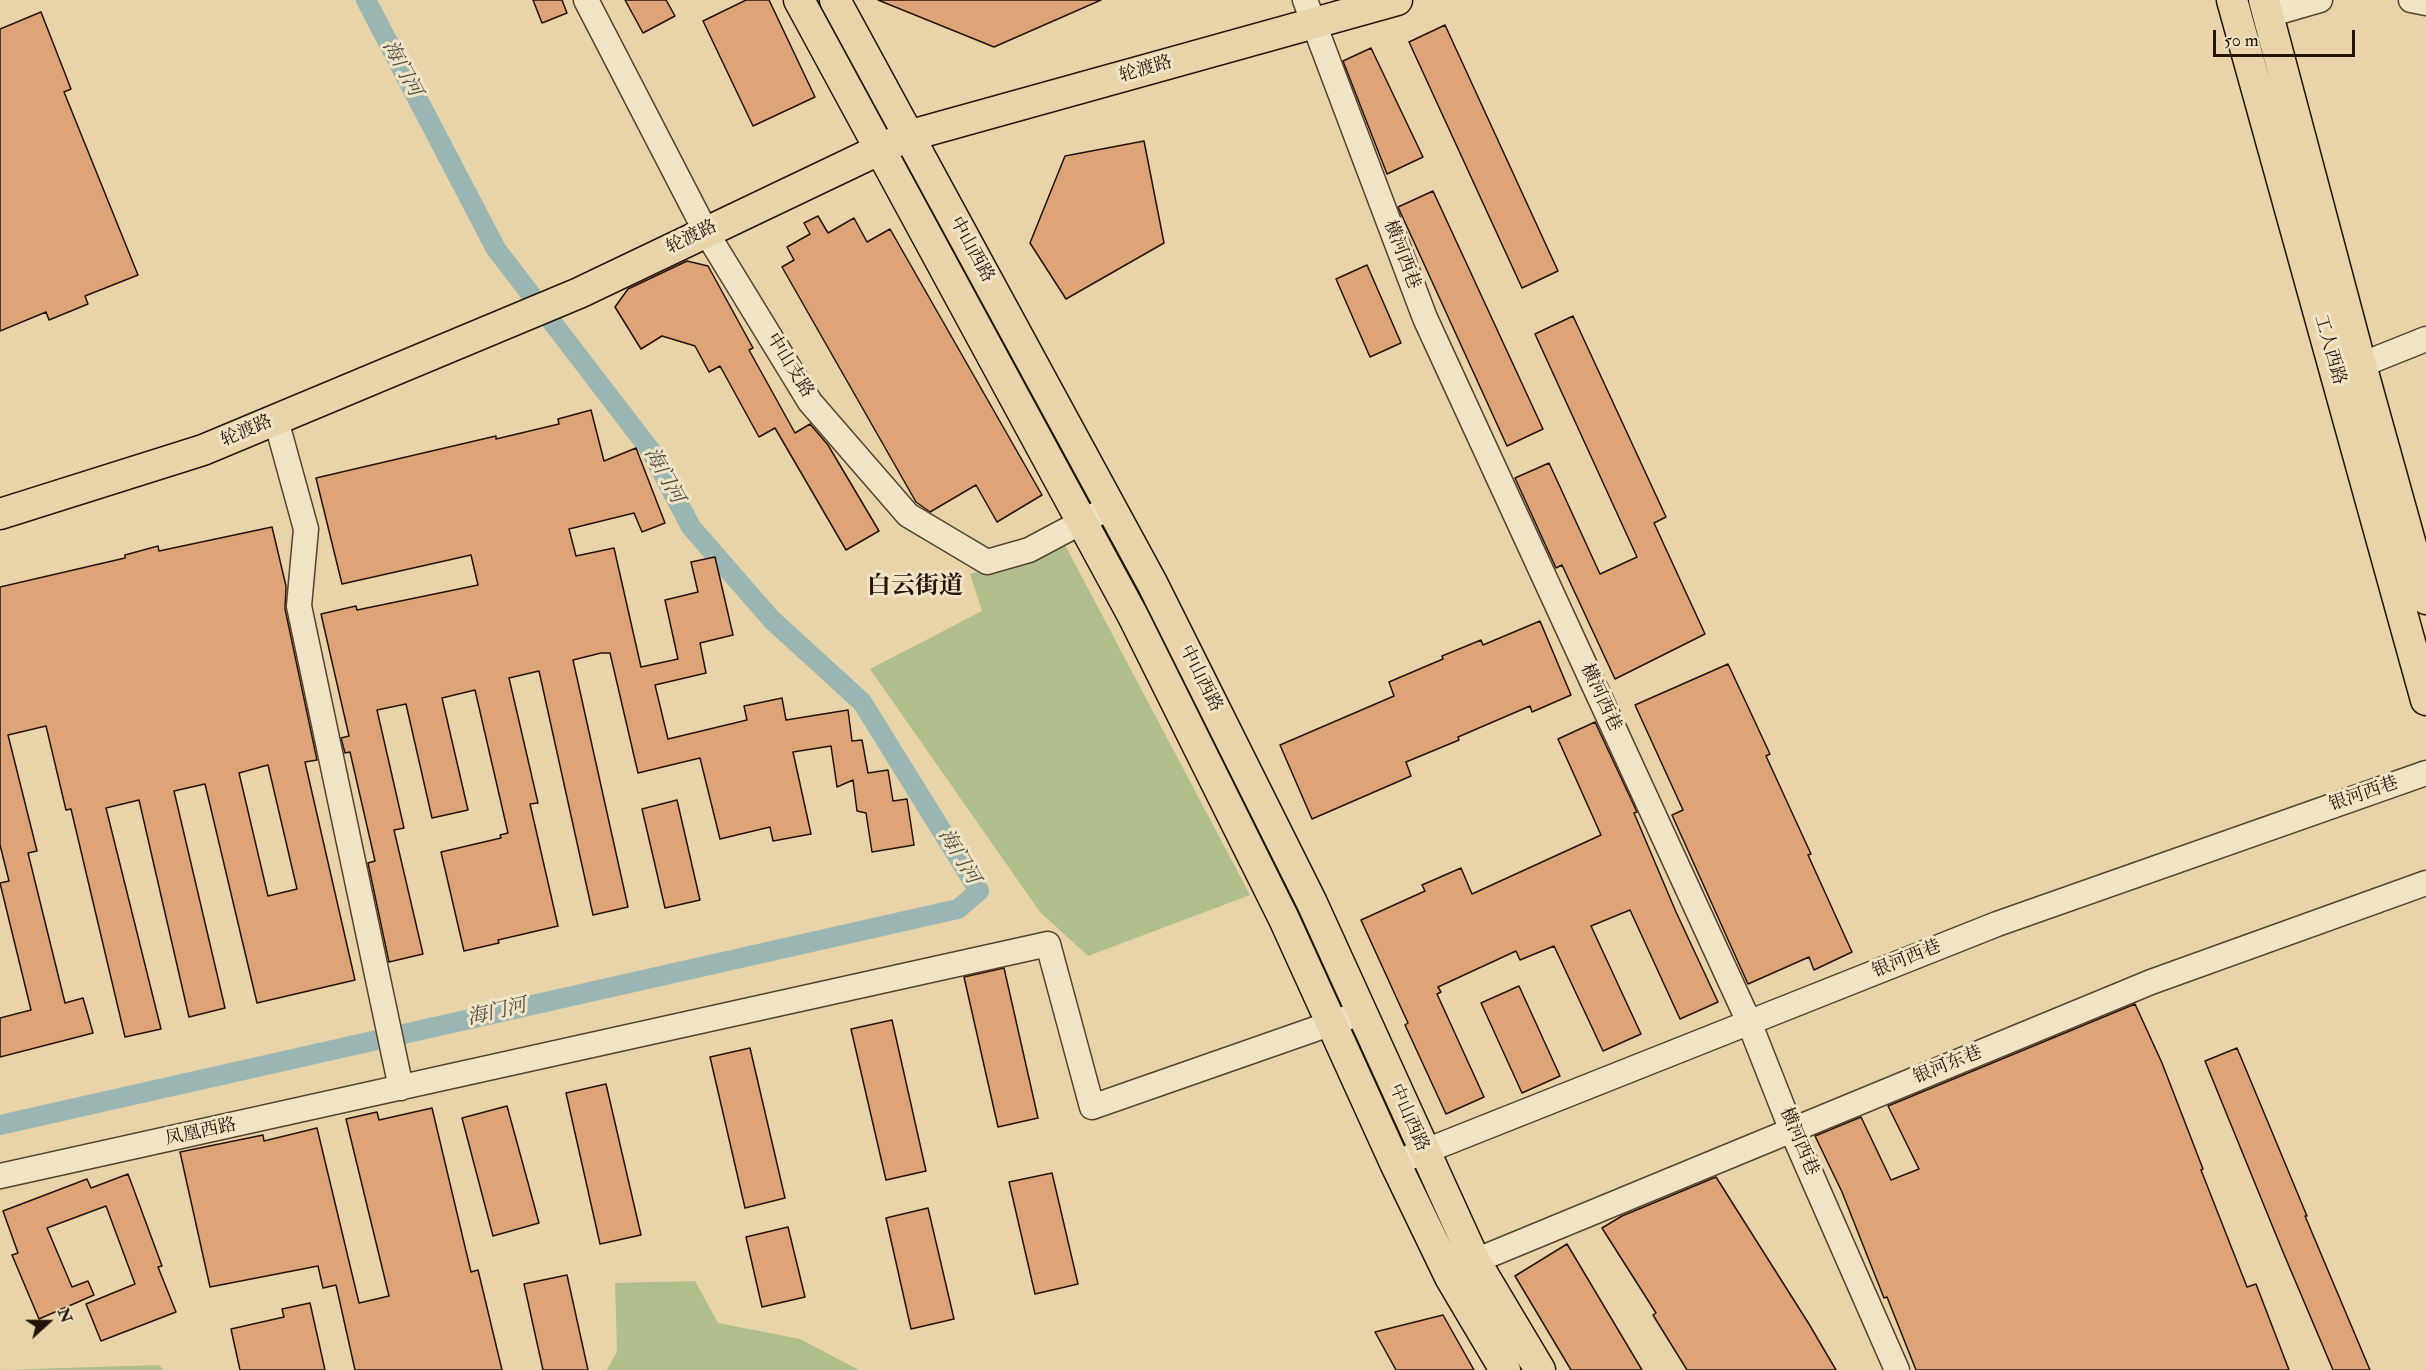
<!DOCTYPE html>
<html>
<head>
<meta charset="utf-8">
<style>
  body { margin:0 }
  #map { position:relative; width:2426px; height:1370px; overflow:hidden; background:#e8d4a8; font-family:"IM FELL Double Pica",serif }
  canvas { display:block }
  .north { position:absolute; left:18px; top:1292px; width:60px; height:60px; -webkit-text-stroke:4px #f0e3c6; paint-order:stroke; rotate:69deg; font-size:16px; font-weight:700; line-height:24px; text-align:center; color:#241307 }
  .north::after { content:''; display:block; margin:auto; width:21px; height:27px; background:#241307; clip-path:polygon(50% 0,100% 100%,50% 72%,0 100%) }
  .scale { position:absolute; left:2213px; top:30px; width:142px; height:27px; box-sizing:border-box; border:3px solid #241307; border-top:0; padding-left:8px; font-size:18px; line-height:21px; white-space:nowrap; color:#241307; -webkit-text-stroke:4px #f0e3c6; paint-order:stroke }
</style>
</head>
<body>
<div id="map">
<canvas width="2426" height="1370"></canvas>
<div class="north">N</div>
<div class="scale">50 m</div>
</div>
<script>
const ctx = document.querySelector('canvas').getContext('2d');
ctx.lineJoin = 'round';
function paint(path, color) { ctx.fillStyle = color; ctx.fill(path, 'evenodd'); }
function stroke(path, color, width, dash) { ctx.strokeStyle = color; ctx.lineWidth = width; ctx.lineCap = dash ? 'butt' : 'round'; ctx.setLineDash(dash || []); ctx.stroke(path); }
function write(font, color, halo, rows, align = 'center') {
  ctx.font = font + ' "IM FELL Double Pica","Noto Serif SC",serif'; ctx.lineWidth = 6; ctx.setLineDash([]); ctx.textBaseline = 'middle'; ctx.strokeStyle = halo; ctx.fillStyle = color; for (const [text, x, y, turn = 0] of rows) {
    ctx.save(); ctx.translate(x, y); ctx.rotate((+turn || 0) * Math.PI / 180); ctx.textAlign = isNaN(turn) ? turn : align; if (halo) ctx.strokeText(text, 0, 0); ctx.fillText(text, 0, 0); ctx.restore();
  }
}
const green = new Path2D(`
  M1065,545L1250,895L1088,956L1040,912L870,669L982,611L970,574Z
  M695,1281L718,1323L800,1339L859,1370H607L617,1351L615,1283Z
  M159,1365L164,1370H0Z`);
const canal = new Path2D(`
  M0,1125L958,909L979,891L862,702L772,620L691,527L651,451L496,249L366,0`);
const building = new Path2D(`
  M533,0H562L567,13L542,23Z
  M625,0H666L675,16L643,33Z
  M746,0H769L815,97L753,126L703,21Z
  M878,0H1101L994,47Z
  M41,12L71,89L64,92L138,275L85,296L88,304L49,320L46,312L0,331V29Z
  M1445,25L1558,271L1522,288L1409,42Z
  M1371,48L1423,157L1387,174L1343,61Z
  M1144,141L1164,243L1066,299L1030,243L1065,156Z
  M1433,191L1543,429L1507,446L1398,207Z
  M818,216L828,233L854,218L867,242L890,229L1042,495L997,522L976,485L930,512L916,502L782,267L794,260L787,247L810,234L804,223Z
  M687,261L708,266L753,348L749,350L795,433L810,424L828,445L879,531L846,550L775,428L759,437L720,366L709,372L695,346L662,336L641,349L615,307L628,289Z
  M1367,265L1401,343L1370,357L1336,279Z
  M1573,316L1666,517L1654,523L1705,634L1615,679L1562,565L1556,568L1515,478L1549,463L1600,574L1637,557L1535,334Z
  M591,410L604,461L636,448L665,523L642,532L634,513L569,529L576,556L614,548L641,667L678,659L665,600L698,592L691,562L715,557L733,635L700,643L706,673L655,685L668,739L747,720L744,706L782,698L786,720L848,710L852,741L862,740L868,773L888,770L893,801L907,799L914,845L872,852L866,813L857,811L853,780L837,787L831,746L793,752L811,834L773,841L770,827L720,839L700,758L638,773L610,653H601L573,660L628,907L593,915L539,671L509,678L538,803L530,804L558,926L498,940L499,943L464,951L441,852L501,838L500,835L508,833L475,690L442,698L468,810L432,818L406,704L377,710L404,828L394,830L423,954L389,962L368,863L375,861L350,752L345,753L341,738L349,736L321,614L356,606L357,610L478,585L471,555L342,584L316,478L496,436V439L559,424L558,419Z
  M272,527L286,586L285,609L317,760L305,762L355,980L257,1003L205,784L174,791L225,1008L189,1017L139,800L106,808L161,1029L125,1037L71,809L66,810L46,726L8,735L37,851L28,853L65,1003L83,998L93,1033L0,1057V1018L31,1010L0,883L9,881L0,845V587L125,558V555L158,546L159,551ZM268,765L297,889L268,896L239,773Z
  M1540,621L1571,695L1532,712L1530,706L1458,737L1459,740L1406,762L1411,776L1312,819L1280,745L1394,696L1389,682L1443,659L1442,656L1481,640L1483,645Z
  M1728,664L1770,754L1766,756L1811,854L1808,855L1852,952L1814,970L1809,957L1748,984L1672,815L1683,810L1635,705Z
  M1595,722L1637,812L1634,813L1676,912L1718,1002L1680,1019L1630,910L1591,926L1641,1034L1603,1051L1554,946L1520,960L1516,951L1438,987L1441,992L1437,994L1484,1097L1446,1114L1405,1025L1408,1023L1361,920L1425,891L1422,885L1461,868L1472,894L1601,835L1558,739Z
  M677,800L700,900L665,908L642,809Z
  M1004,968L1038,1118L998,1127L964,977Z
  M1519,986L1560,1076L1522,1093L1481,1003Z
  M2135,1004L2162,1063L2203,1169L2201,1170L2247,1287L2256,1284L2289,1370H1916L1887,1297L1884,1298L1842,1192L1815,1136L1861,1117L1891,1180L1919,1169L1888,1106Z
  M892,1020L926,1171L886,1180L851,1029Z
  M750,1048L785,1198L745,1208L710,1057Z
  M2237,1048L2307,1216H2305L2370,1370H2333L2283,1252L2205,1061Z
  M606,1084L641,1235L600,1244L566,1093Z
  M507,1106L539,1223L493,1236L462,1118Z
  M432,1108L471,1272L478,1270L502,1370H355L336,1285L323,1288L318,1266L210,1287L180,1152L263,1135L264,1141L317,1128L359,1303L389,1296L346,1119L377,1112L379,1120Z
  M1052,1173L1078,1284L1035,1294L1009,1182Z
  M128,1174L162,1266L158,1267L176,1312L101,1341L86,1304L135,1284L106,1206L47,1228L72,1287L88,1281L94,1295L39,1319L12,1255L18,1253L3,1211L87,1179L91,1188Z
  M1716,1177L1809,1324L1836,1370H1687L1653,1315L1656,1313L1602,1228L1622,1216Z
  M928,1208L954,1319L911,1329L886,1218Z
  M788,1227L805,1297L762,1307L746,1237Z
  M1567,1244L1642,1370H1571L1515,1276Z
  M567,1275L588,1370H543L524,1284Z
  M310,1303L325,1370H240L231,1329L284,1317L282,1309Z
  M1443,1315L1474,1370H1396L1375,1332Z`);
const minor = new Path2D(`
  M586,0L706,232L810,402L908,515L987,562L1029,550L1110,507
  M1305,0L1425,318L1749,1022L1792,1131L1897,1370
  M2411,0L2426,3
  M2268,15L2320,0
  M2361,365L2426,339
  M276,420L306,529L299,606L401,1088
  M1408,1158L1997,924L2426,773
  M0,1176L1048,944L1092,1107L1361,1013
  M1475,1261L2151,982L2426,883`);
const major = new Path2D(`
  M799,0L1133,616L1284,919L1395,1163L1450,1277L1505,1370
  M835,0L1152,583L1312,903L1475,1261L1540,1370
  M2232,0L2426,700
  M2264,0L2361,365L2426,599
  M0,514L203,450L579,293L908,136L1397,0`);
const streetNames = [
  ["轮渡路",1146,70,-16],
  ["轮渡路",692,238,-26],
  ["中山西路",971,250,61],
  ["横河西巷",1401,255,69],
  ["工人西路",2329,350,74],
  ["中山支路",789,366,58],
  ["轮渡路",247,432,-23],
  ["中山西路",1200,679,63],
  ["横河西巷",1600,698,65],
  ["银河西巷",2364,795,-19],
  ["银河西巷",1907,960,-22],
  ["银河东巷",1948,1066,-22],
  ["中山西路",1408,1118,66],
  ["凤凰西路",201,1133,-12],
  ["横河西巷",1798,1142,67]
];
const waterNames = [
  ["海门河",401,69,62],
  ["海门河",663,476,61],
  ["海门河",958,857,59],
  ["海门河",497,1013,-13]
];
const districtNames = [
  ["白云街道",915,588]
];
paint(green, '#b0be8c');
stroke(canal, '#9ab6b2', 20);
paint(building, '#dfa378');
stroke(building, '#241307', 1.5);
stroke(minor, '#55432f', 27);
stroke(major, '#241307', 33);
stroke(minor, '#f0e3c6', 24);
stroke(major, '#e8d4a8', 30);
write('18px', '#241307', '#f0e3c6', streetNames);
write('italic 20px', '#4d4c43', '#f0e3c6', waterNames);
write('bold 24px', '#241307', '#f0e3c6', districtNames);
</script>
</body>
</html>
